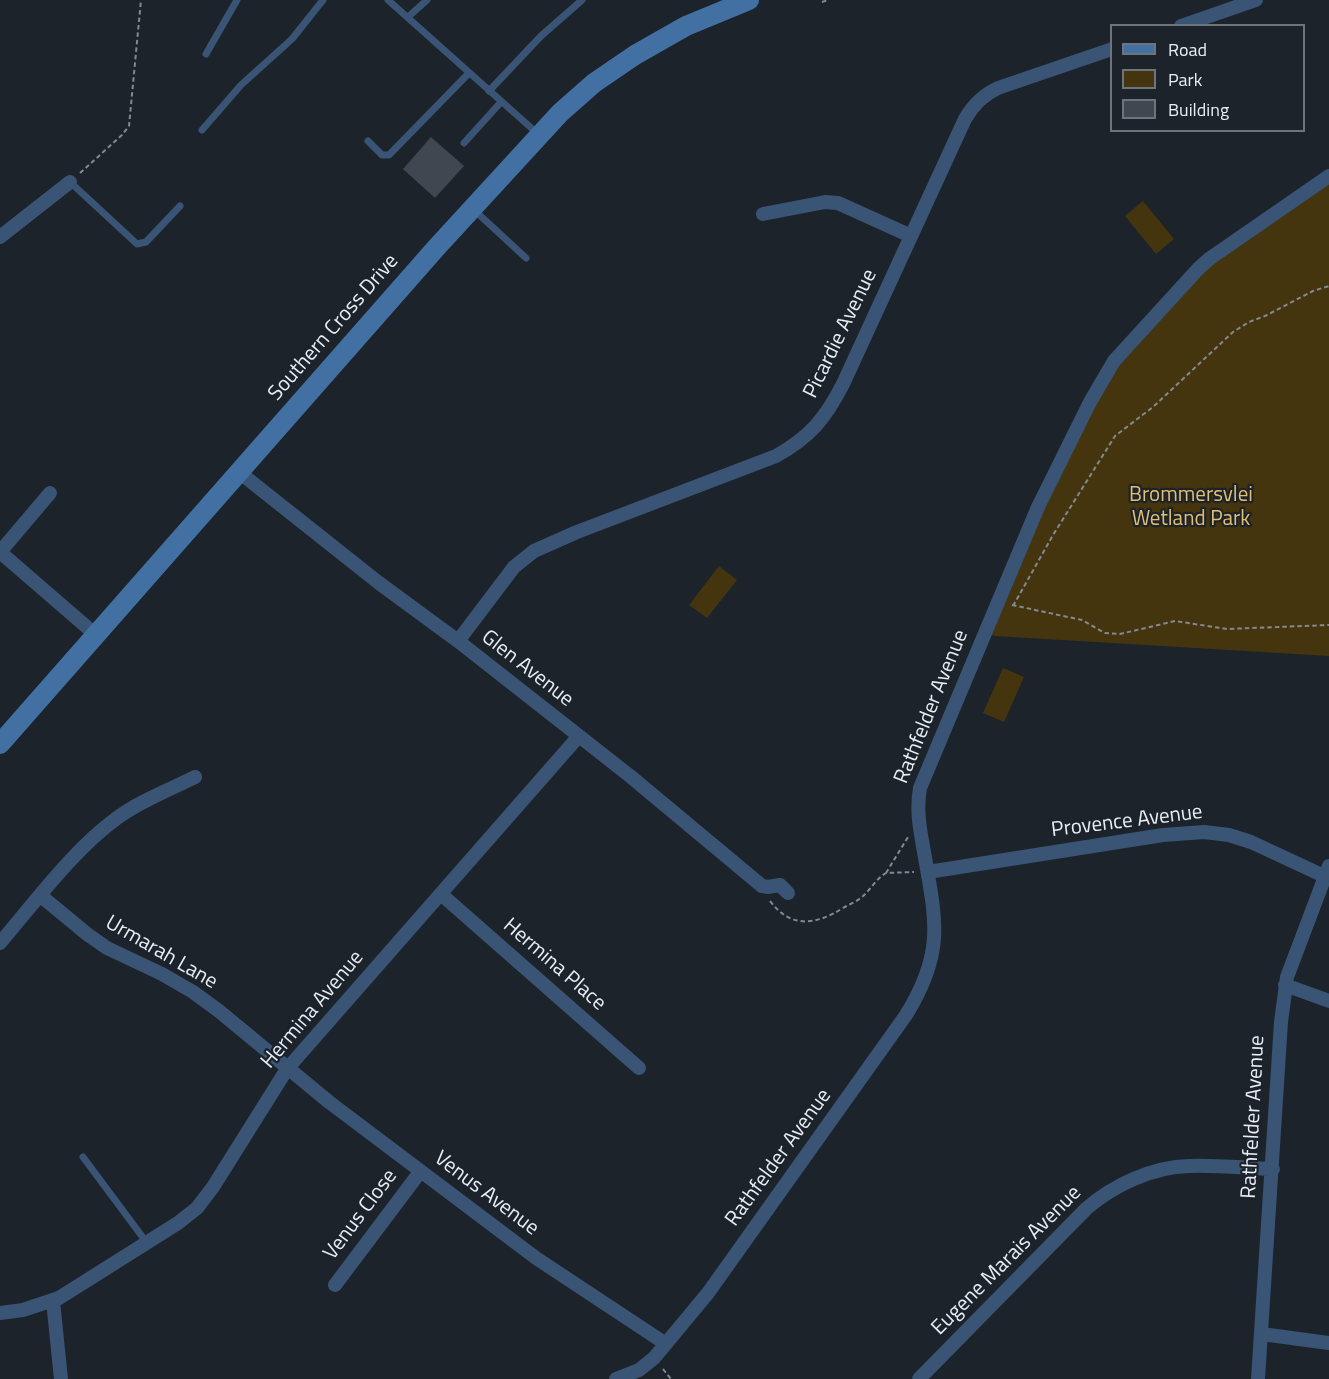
<!DOCTYPE html>
<html>
<head>
<meta charset="utf-8">
<style>
  body { margin:0 }
  #map { position:relative; width:1329px; height:1379px; overflow:hidden; background:#1c232b; font-family:"Titillium Web",sans-serif }
  canvas { display:block }
  .legend { position:absolute; left:1110px; top:24px; width:195px; height:108px; box-sizing:border-box; background:#1c232b; border:2px solid #6e747b; margin:0; padding:8px 10px; list-style:none; font-size:18px; color:#e9eef4 }
  .legend li { display:flex; align-items:center; gap:12px; height:30px }
  .legend b { width:30px; border:2px solid #6e747b }
</style>
</head>
<body>
<div id="map">
<canvas width="1329" height="1379"></canvas>
<ul class="legend">
<li><b style="height:8px;background:#4370a2"></b>Road</li>
<li><b style="height:16px;background:#45350e"></b>Park</li>
<li><b style="height:16px;background:#404751"></b>Building</li>
</ul>
</div>
<script>
const ctx = document.querySelector('canvas').getContext('2d');
ctx.lineJoin = 'round';
function paint(path, color) { ctx.fillStyle = color; ctx.fill(path, 'evenodd'); }
function stroke(path, color, width, dash) { ctx.strokeStyle = color; ctx.lineWidth = width; ctx.lineCap = dash ? 'butt' : 'round'; ctx.setLineDash(dash || []); ctx.stroke(path); }
function write(font, color, halo, rows, align = 'center') {
  ctx.font = font + ' "Titillium Web",sans-serif'; ctx.lineWidth = 4.5; ctx.setLineDash([]); ctx.textBaseline = 'middle'; ctx.strokeStyle = halo; ctx.fillStyle = color; for (const [text, x, y, turn = 0] of rows) {
    ctx.save(); ctx.translate(x, y); ctx.rotate((+turn || 0) * Math.PI / 180); ctx.textAlign = isNaN(turn) ? turn : align; if (halo) ctx.strokeText(text, 0, 0); ctx.fillText(text, 0, 0); ctx.restore();
  }
}
const green = new Path2D(`
  M1329,176V656L995,636L984,633L1105,375L1189,278Z
  M1143,201L1174,239L1156,254L1125,216Z
  M719,566L737,580L707,618L689,605Z
  M1003,668L1024,677L1004,722L983,713Z`);
const building = new Path2D(`
  M431,137L464,166L435,198L403,169Z`);
const path = new Path2D(`
  M822,2L828,0
  M80,173L122,135L129,126L141,0
  M1012,605L1082,620L1105,633L1120,634L1175,621L1227,629L1329,625
  M1013,606L1053,535L1115,436L1153,407L1233,332L1249,322L1265,316L1313,291L1329,286
  M886,873L908,837
  M770,901C791,929 816,925 843,908C850,904 858,901 863,896C871,889 876,879 886,873L914,872
  M663,1369L671,1379`);
const lane = new Path2D(`
  M388,0L538,134
  M408,17L427,0
  M206,54L237,0
  M489,91L541,36L582,0
  M202,130L241,85L292,39L323,0
  M368,141L382,155H389L469,73
  M464,143L501,102
  M70,182L137,244L146,242L180,206
  M473,209L526,258
  M83,1157L147,1243`);
const street = new Path2D(`
  M1181,26L1256,0
  M763,214L825,202L838,203L911,236
  M0,237L70,182
  M239,472L379,583L458,641L630,776L762,886L768,887L780,885L788,893
  M0,552L96,635
  M0,552L50,493
  M458,641L514,567L534,551L577,532L776,456C810,437 825,419 843,384L965,119C973,105 983,95 998,88L1112,49
  M928,872L1163,835L1204,832L1229,835L1251,842L1324,876
  M442,895L639,1068
  M41,896L87,934L107,948L162,974L193,992L219,1011L329,1102L536,1258L666,1344
  M0,943C35,902 74,849 117,818C140,801 169,790 195,777
  M1285,985L1329,1001
  M335,1285L420,1172
  M53,1301L61,1379
  M0,1313L23,1310L59,1298L178,1223L197,1208L213,1187L287,1069L579,736
  M1262,1334L1329,1343
  M616,1379L639,1370L654,1358L708,1293L906,1015C945,952 936,921 924,852C920,830 916,810 920,788L1038,507L1090,402L1114,361L1198,269L1209,259L1329,176
  M919,1379L1087,1208C1114,1185 1152,1167 1189,1166C1216,1165 1245,1168 1273,1169
  M1258,1379L1281,1022L1287,977L1329,866`);
const secondary = new Path2D(`
  M0,744L436,248L560,113L594,83L635,55L686,26L749,0`);
const streetNames = [
  ["Southern Cross Drive",334,328,-49],
  ["Picardie Avenue",841,334,-64],
  ["Glen Avenue",527,669,38],
  ["Rathfelder Avenue",932,707,-68],
  ["Provence Avenue",1127,822,-7],
  ["Urmarah Lane",161,953,30],
  ["Hermina Place",554,965,41],
  ["Hermina Avenue",313,1010,-50],
  ["Rathfelder Avenue",1254,1117,-87],
  ["Rathfelder Avenue",779,1158,-54],
  ["Venus Avenue",486,1194,37],
  ["Venus Close",361,1215,-53],
  ["Eugene Marais Avenue",1007,1261,-45]
];
const parkNames = [
  ["Brommersvlei",1191,496],
  ["Wetland Park",1191,520]
];
paint(green, '#45350e');
paint(building, '#404751');
stroke(path, '#838990', 2, [4.5, 3]);
stroke(lane, '#395474', 7);
stroke(street, '#395474', 14);
stroke(secondary, '#4370a2', 20);
write('21px', '#e9eef4', '#1c232b', streetNames);
write('21px', '#e3bf6f', '#1c232b', parkNames);
</script>
</body>
</html>
